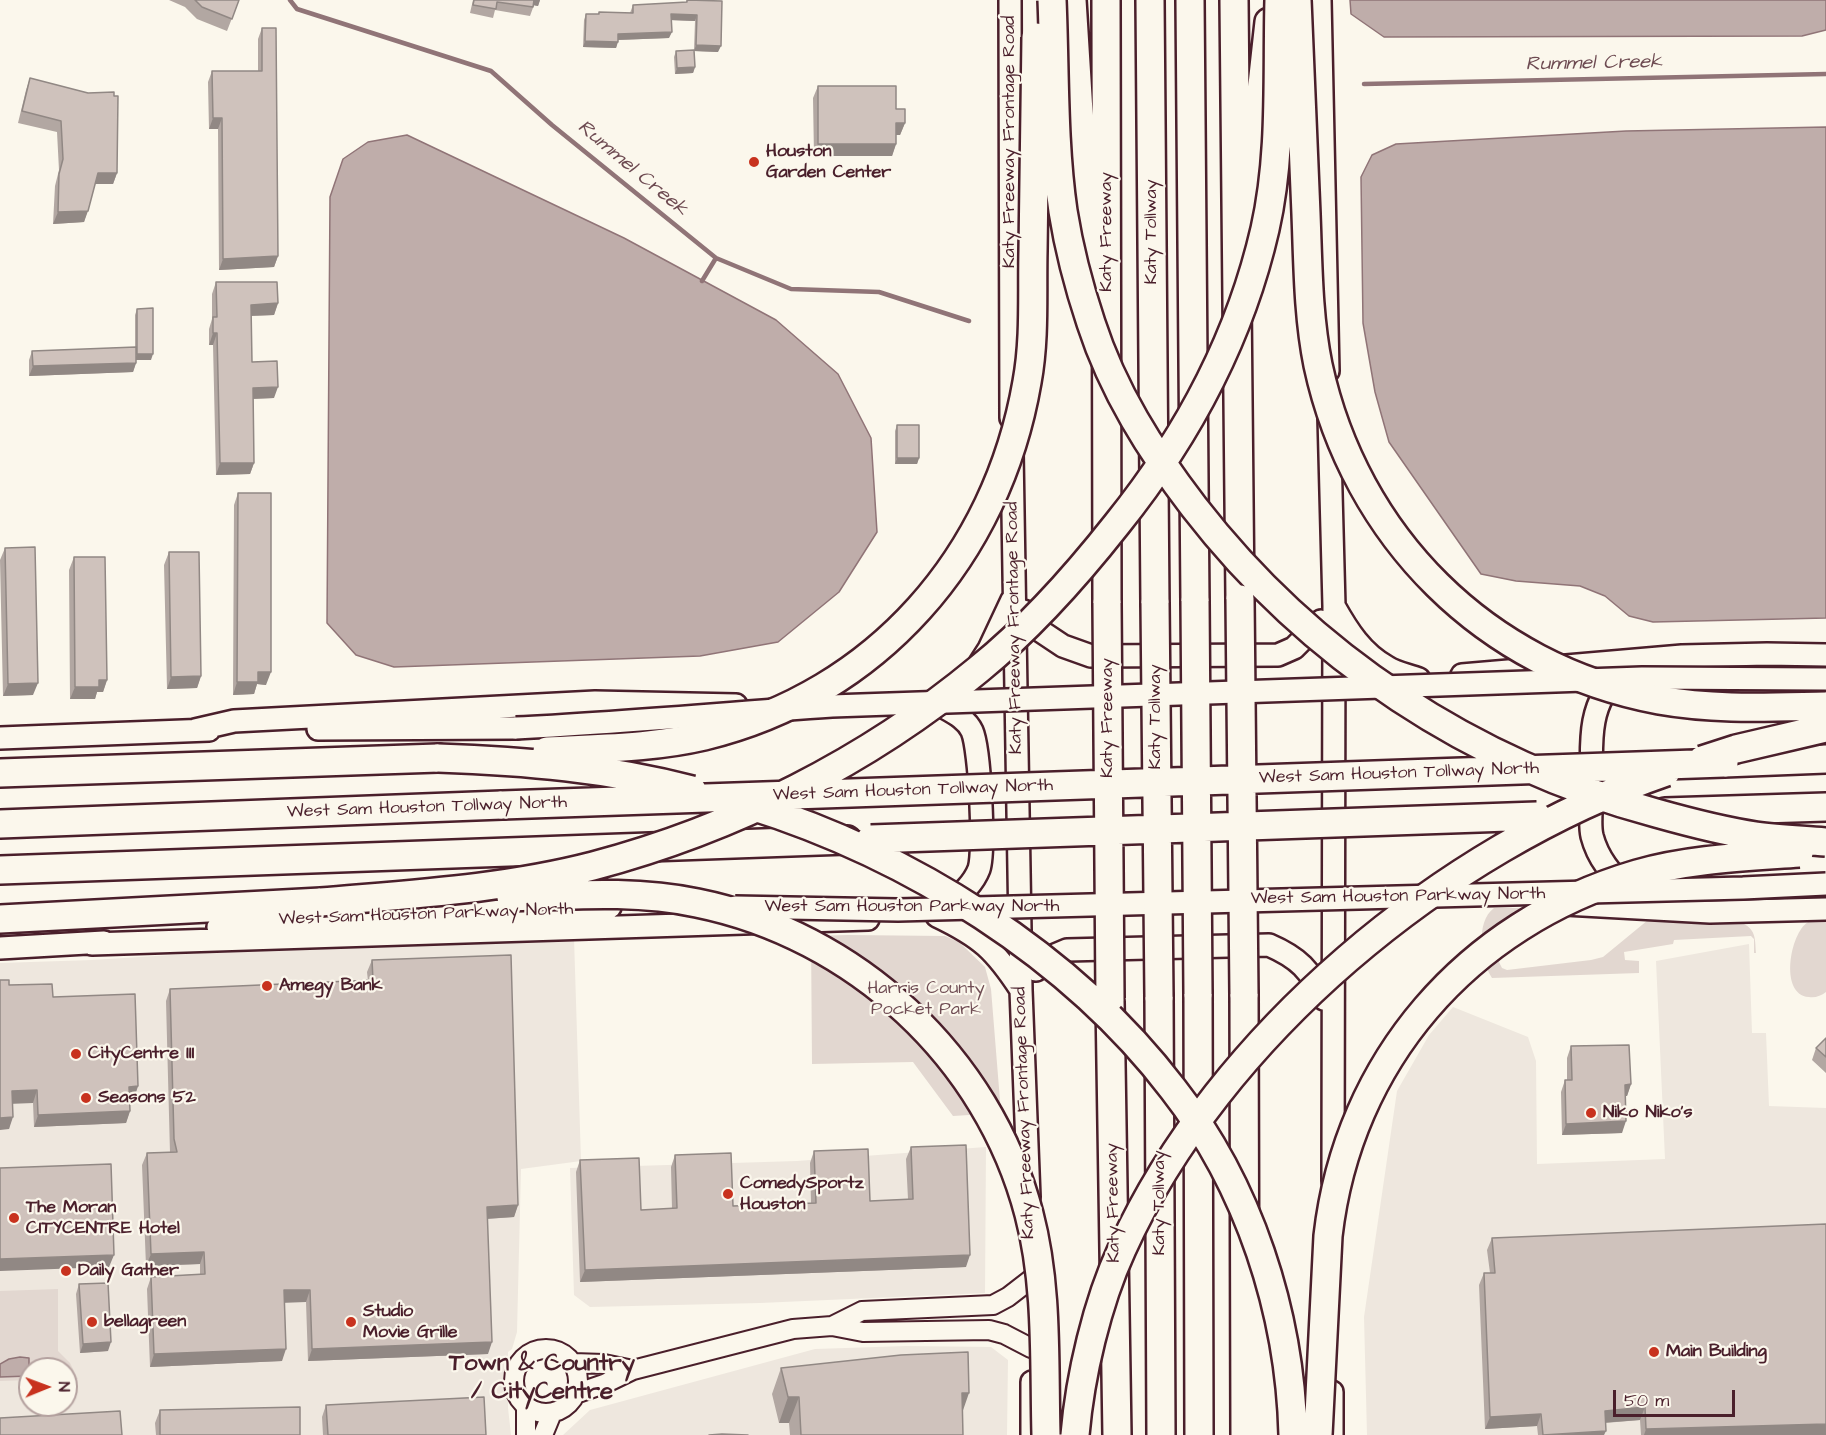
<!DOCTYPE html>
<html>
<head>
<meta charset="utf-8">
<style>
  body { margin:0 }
  #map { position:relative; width:1826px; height:1435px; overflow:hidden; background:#fbf7ec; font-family:"Architects Daughter",sans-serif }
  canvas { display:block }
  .north { position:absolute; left:18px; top:1357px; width:60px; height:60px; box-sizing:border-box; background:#fbf7ec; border:2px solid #b4a19f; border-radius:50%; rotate:89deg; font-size:16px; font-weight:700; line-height:24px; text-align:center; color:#4a1f2b }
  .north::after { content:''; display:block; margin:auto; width:21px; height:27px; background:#c8321e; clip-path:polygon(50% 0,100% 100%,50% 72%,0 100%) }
  .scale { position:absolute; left:1613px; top:1390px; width:122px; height:27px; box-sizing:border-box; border:3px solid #4a1f2b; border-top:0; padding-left:8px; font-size:18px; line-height:21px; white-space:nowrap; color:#4a1f2b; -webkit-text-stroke:4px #fbf7ec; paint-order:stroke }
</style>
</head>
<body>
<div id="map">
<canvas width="1826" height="1435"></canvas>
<div class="north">N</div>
<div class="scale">50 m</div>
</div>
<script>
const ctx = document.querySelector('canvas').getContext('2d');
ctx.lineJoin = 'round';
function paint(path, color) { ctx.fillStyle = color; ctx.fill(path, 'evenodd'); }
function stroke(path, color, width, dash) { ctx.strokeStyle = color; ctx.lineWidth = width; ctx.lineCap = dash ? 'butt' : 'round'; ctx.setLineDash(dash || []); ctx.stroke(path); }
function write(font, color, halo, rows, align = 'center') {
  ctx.font = font + ' "Architects Daughter",sans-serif'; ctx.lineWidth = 4.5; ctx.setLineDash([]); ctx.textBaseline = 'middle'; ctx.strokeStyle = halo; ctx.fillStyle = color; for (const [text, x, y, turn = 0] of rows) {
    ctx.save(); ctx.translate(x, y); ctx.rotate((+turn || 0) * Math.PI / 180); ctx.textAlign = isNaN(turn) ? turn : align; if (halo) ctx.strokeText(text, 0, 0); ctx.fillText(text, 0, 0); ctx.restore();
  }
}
const built = new Path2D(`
  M574,938L581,1161L521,1169L517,1332L512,1349L508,1352V1408L511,1435H0V963L92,960L333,945ZM30,1369H66V1405H30Z
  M1749,944L1752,1033H1766L1769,1106L1826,1108V1435H1367L1364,1317L1397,1091L1429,1035L1453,1007L1528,1037L1536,1061L1537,1164L1665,1159L1656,961Z
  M986,1147L985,1293L760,1303L590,1307L574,1295L570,1168L797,1161Z
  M906,1346L991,1347L1008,1360L1007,1435H563L590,1410L815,1349Z`);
const green = new Path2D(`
  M1494,908H1549L1505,946L1499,962L1502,968L1507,970L1591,960L1603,957L1648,920L1740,922C1756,929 1755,937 1756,953H1754V939L1751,936L1674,940L1673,944L1624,952L1625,960L1639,961V973L1492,978C1481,961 1475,922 1494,908Z
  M1826,919V992C1821,996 1815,998 1809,997C1779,995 1790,933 1808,922C1813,919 1820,920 1826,919Z
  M848,935L945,936L959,942L985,967L991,989L1001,1113L953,1116L913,1062L812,1064L811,936Z
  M58,1289V1351L70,1363L78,1379H66V1369H30V1380L0,1381V1291Z`);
const water = new Path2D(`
  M1350,0H1826V30L1802,36L1384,37L1351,14Z
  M1826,127V618L1653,622L1629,616L1605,596L1580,586L1516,581L1481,574L1389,442L1375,392L1363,323L1361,177L1372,155L1396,144L1626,131Z
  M407,135L624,238L776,320L838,374L871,438L877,532L839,592L778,642L700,656L394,667L356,655L327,623L330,197L343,159L368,142Z
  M20,1357L29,1358V1376L0,1377V1364L9,1359Z`);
const stream = new Path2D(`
  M290,0L297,9L491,71L552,125L716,258L791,289L879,292L969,321
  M1364,84L1826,74
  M702,281L716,258`);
const tertiary = new Path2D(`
  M832,1326L862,1311L993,1305L1008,1297L1030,1280
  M514 1381a32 32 0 1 1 64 0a32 32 0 1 1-64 0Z
  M573,1363L604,1364L633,1370
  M575,1394L604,1384L633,1370L793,1329L832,1326L863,1332L989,1330L1004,1334L1031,1348
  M526,1435V1406
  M543,1435L552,1413`);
const secondary = new Path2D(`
  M1010,0L1011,418
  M1320,0L1328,371
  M1329,417L1334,606L1333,1181
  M1012,452L1021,990L1029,1197
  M1334,606C1348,631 1362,653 1387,667C1396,673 1409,675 1419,679
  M1024,611L1036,628L1063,646L1091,656L1278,655L1294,648L1321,621
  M980,663L989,649L1012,600
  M1462,675L1682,656L1767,654L1826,655
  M1620,677C1584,702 1592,756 1592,794C1592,807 1589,823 1592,836C1598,859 1611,873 1627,890
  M318,729L516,728
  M195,730L234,721L595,702L736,705
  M0,738L209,730
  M1565,904L1710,912L1826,909
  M946,908C958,897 973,885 979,869C985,851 980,749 972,731C966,718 952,712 940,705L950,697
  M937,916C981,937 995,950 1021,990
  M218,927L288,919L610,907
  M92,944L868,919
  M0,948L104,942
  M1036,970L1048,958L1067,950L1269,945C1299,958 1310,970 1324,999
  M1032,1382V1435
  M1332,1435V1392`);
const motorway = new Path2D(`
  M1072,0L1085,208L1091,270
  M1106,0L1107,603
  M1150,0L1155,603
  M1190,0L1195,601
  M1234,0L1240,599
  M1252,232L1262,85L1269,22
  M1724,763L1826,759
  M0,773L438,758
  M1665,812L1826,807
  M0,824L502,805
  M0,870L847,840
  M0,919L321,902
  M1198,994L1199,1435
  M1244,994L1245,1435
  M1159,997L1161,1435
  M1110,1002L1117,1435
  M1260,1278L1268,1360L1272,1435`);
const secondaryBridge = new Path2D(`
  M516,728C621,723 726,713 832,706L1642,678L1826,679
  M735,907L898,910L1743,888L1826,884`);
const motorwayBridge = new Path2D(`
  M1052,0C1055,70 1053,142 1063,211C1069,249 1079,287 1091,323C1113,391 1151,451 1194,507C1310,657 1473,764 1656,813C1688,822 1722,831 1756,836C1779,839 1803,840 1826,842
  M1297,0C1300,71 1303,143 1306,214C1308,264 1308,316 1318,365C1355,537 1486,668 1659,700C1715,710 1770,707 1826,706
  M1240,599L1244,994
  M1195,601L1198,994
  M1107,603L1110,998
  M1155,603L1159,997
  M547,751C599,748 653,748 704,736C877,694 997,556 1027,382C1035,339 1032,294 1033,251C1034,179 1035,108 1036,37
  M438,758C524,761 608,768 692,790
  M1702,760L1736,749L1826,728
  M502,805L1724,763
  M749,805C909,855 1071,955 1173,1089C1249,1186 1290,1312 1293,1435
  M871,839L1537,816
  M511,897C573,895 636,890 697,903C855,935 988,1057 1029,1214C1048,1286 1044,1362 1046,1435
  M321,902C412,894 504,889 593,866C733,829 867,762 979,669C1031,627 1076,576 1117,524C1187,437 1240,338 1265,229C1282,154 1277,76 1279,0
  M1075,1435C1080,1376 1097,1303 1122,1249C1219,1035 1445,848 1666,772
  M1318,1435L1328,1236C1348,1061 1467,924 1637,874C1689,859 1745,857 1799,853`);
const wall = new Path2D(`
  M169,0H239L227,31L197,19L185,7Z
  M473,0H540L538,6L534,5L530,16L495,10L493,18L470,13Z
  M687,0L718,52L694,51L695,67L693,73L675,74L674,57L676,51L694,50L695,21L671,20L669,38L618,40L616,48L583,47L584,20L586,14H598L599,12L630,13L633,5L686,2Z
  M262,28L278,256L274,267L219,270L218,129H209L208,82L212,71H258V39Z
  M30,78L117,173L113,184H95L84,222L53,224L55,186L59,170L57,132L18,123L26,90Z
  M818,86L896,109L905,123L900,135H896V144L892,156H814L813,98Z
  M216,282L278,303L274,315L251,316L252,362L274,398L253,399L254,463L250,474L216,475L213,345H209V329L212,319V294Z
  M137,309L151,360H136V363L133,372L29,376V360L32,351L135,347V315Z
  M897,425L919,458L917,464H895V431Z
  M238,493L266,685L257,684L254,694L233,695L234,505Z
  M5,548L33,695L3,696L0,560Z
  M169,552L201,676L197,688L167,689L164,565Z
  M74,557L107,680L103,692H97L95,699H70L69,570Z
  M372,960L518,1205L514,1217L487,1219L488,1354L308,1361L306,1302H285L282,1361L150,1367L147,1289L151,1277L200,1274V1264L146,1266L142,1165L147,1153H170L166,1001L170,989L368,981L367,972Z
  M9,985L53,997L138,1086L134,1098H130V1111L126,1123L34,1127L33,1103H13L9,1129Z
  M1826,1038V1073L1812,1060L1816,1048Z
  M1571,1046L1631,1084L1627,1096H1625L1622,1133L1562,1135L1561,1092L1565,1080H1567V1058Z
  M911,1147L966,1267L580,1282L576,1172L580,1160L641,1210L672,1209L671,1167L675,1155L733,1206L811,1203L810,1163L814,1151L870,1201L908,1199L906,1159Z
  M1492,1238L1826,1435H1641L1640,1420L1605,1423L1604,1435H1538L1537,1426L1485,1429L1479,1285L1484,1273H1490L1487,1250Z
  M79,1284L108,1351L80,1353L76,1294Z
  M781,1368L963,1411V1435H790L789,1423H779L772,1394Z
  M326,1405L486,1435H323L322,1417Z
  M160,1410L300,1435H156L155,1423Z`);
const shadedWall = new Path2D(`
  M534,0H540L538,6L532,5Z
  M671,14L697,15L695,21L669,20Z
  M672,32L669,38L616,40L618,34Z
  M585,41L618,42L616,48L583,47Z
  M696,45L721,46L718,52L694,51Z
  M695,67L693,73L675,74L677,68Z
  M213,118H222L218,129H209Z
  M896,123H905L900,135H892Z
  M818,144H896L892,156H814Z
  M98,173H117L113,184H93Z
  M88,211L84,222L53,224L58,212Z
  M278,256L274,267L219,270L223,259Z
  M278,303L274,315L246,316L251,305Z
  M213,333H217L213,345H209Z
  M137,354H153L151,360H135Z
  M136,363L133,372L29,376L33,366Z
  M278,387L274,398L248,399L253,388Z
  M897,458H919L917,464H895Z
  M220,463H254L250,474L216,475Z
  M258,672H271L266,685L257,684L254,694L233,695L237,682Z
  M201,676L197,688L167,689L171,677Z
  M99,680H107L103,692H97L95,699H70L75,687Z
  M38,683L33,695L3,696L8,684Z
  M1631,1084L1627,1096H1621L1625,1085Z
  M138,1086L134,1098L125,1099L129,1087Z
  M37,1090L33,1103L8,1104L12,1091Z
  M130,1111L126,1123L34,1127L38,1115Z
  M13,1117L9,1129L0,1130V1118Z
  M1626,1121L1622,1133L1562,1135L1566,1124Z
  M518,1205L514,1217L483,1219L487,1207Z
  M204,1252L200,1264L146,1266L151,1254Z
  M114,1255L109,1267L0,1271V1259Z
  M970,1255L966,1267L580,1282L585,1270Z
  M284,1290H310L306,1302L280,1303Z
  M111,1342L108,1351L80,1353L83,1344Z
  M492,1342L488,1354L308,1361L312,1349Z
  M286,1349L282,1361L150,1367L154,1354Z
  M962,1393H969L960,1419Z
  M788,1397H799L789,1423H779Z
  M1645,1407L1640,1420L1600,1423L1605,1411Z
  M1541,1414L1537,1426L1485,1429L1490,1417Z
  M1826,1424V1435H1644L1646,1429Z
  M1606,1431L1604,1435H1548Z`);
const building = new Path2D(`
  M195,0H239L232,19L202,7Z
  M474,0H534L533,7L497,2L496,9L473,5Z
  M687,0L722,1L721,46L696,45L697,15L671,14L672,32L618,34V42L585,41L586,14H599V12L633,13V5L687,2Z
  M262,28H276L278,256L223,259L222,118H213L212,71H262Z
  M694,50L695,67L677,68L676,51Z
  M30,78L88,93L114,92V96H118L117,173H98L88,211L58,212L59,174L63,159L61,121L22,111Z
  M818,86H896V109H905V123H896V144H818Z
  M216,282H277L278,303L251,305L252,362L277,361L278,387L253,388L254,463H220L217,333H213V317H217Z
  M153,308V354H137V309Z
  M136,347V363L33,366L32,351Z
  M897,425H919V458H897Z
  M238,493H271V672H258V682H237Z
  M35,547L38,683L8,684L5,548Z
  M169,552H199L201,676L171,677Z
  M74,557H105L107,680H99V687H75Z
  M511,955L518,1205L487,1207L492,1342L312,1349L310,1290H284L286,1349L154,1354L151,1277L205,1274L204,1252L151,1254L147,1153L177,1152L174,1139L170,989L373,980L372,960Z
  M0,980H9V985L52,984L53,997L135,994L138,1086L129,1087L130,1111L38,1115L37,1090L12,1091L13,1117L0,1118Z
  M1826,1038V1057L1816,1048Z
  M1629,1045L1631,1084L1625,1085L1626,1121L1566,1124L1565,1080H1572L1571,1046Z
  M966,1145L970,1255L585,1270L580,1160L639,1158L641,1210L677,1208L675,1155L731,1153L733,1206L816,1203L814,1151L868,1149L870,1201L913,1199L911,1147Z
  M111,1164L114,1255L0,1259V1168Z
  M1826,1224V1424L1646,1429L1645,1407L1605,1411L1606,1431L1543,1435L1541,1414L1490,1417L1484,1273H1495L1492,1238Z
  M108,1283L111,1342L83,1344L79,1284Z
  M968,1352L969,1393H962L963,1435H801L799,1397H788L781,1368L901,1355Z
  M484,1397L486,1435H328L326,1405Z
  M300,1407V1435H160V1410Z
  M120,1411L122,1435H0V1418Z
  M722,1434L748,1435H709Z`);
const markers = [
  [754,162,6,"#c8321e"],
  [267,986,6,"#c8321e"],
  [76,1054,6,"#c8321e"],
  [86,1098,6,"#c8321e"],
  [1591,1113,6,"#c8321e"],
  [728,1194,6,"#c8321e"],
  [14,1218,6,"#c8321e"],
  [66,1271,6,"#c8321e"],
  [92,1322,6,"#c8321e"],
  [351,1322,6,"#c8321e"],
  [1654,1352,6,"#c8321e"]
];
const streetNames = [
  ["Katy Freeway Frontage Road",1010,142,-90],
  ["Katy Freeway",1107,232,-90],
  ["Katy Tollway",1152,232,-90],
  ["Katy Freeway Frontage Road",1015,628,-91],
  ["Katy Tollway",1156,717,-90],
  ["Katy Freeway",1108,718,-90],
  ["West Sam Houston Tollway North",1399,774,-2],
  ["West Sam Houston Tollway North",913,791,-2],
  ["West Sam Houston Tollway North",427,808,-2],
  ["West Sam Houston Parkway North",1398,897,-1],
  ["West Sam Houston Parkway North",912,907],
  ["West Sam Houston Parkway North",426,915,-2],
  ["Katy Freeway Frontage Road",1025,1113,-92],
  ["Katy Freeway",1114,1203,-91],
  ["Katy Tollway",1160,1203,-90]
];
const poiNames = [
  ["Houston",766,152],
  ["Garden Center",766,173],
  ["Amegy Bank",279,986],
  ["CityCentre III",88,1054],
  ["Seasons 52",98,1098],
  ["Niko Niko's",1603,1113],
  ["ComedySportz",740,1184],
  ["Houston",740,1205],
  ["The Moran",26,1208],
  ["CITYCENTRE Hotel",26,1229],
  ["Daily Gather",78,1271],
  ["Studio",363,1312],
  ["Movie Grille",363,1333],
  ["bellagreen",104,1322],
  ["Main Building",1666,1352]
];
const parkNames = [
  ["Harris County",926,989],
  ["Pocket Park",926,1010]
];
const waterNames = [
  ["Rummel Creek",1594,64,-1],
  ["Rummel Creek",632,169,40]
];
const districtNames = [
  ["Town & Country",542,1365],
  ["/ CityCentre",542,1393]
];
paint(built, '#eee7de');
paint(green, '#e2d7d0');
paint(water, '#bfadaa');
stroke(water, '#907477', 1.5);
stroke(stream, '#907477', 4.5);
stroke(tertiary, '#4a1f2b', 22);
stroke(secondary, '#4a1f2b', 26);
stroke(motorway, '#4a1f2b', 32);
stroke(tertiary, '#fbf7ec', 18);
stroke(secondary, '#fbf7ec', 21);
stroke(motorway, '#fbf7ec', 27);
stroke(secondaryBridge, '#4a1f2b', 26, []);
stroke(motorwayBridge, '#4a1f2b', 32, []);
stroke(secondaryBridge, '#fbf7ec', 21);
stroke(motorwayBridge, '#fbf7ec', 27);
paint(wall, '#b2a7a2');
paint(shadedWall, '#918884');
paint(building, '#cfc2bc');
stroke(building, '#918884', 1.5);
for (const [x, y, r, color] of markers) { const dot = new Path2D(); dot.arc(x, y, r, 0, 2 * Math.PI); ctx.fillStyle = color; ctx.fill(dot); stroke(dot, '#fbf7ec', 2); }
write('18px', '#4a1f2b', '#fbf7ec', streetNames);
write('bold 18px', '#4a1f2b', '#fbf7ec', poiNames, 'left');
write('18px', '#704d54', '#fbf7ec', parkNames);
write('italic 20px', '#6d4a51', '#fbf7ec', waterNames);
write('bold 24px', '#4a1f2b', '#fbf7ec', districtNames);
</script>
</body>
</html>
